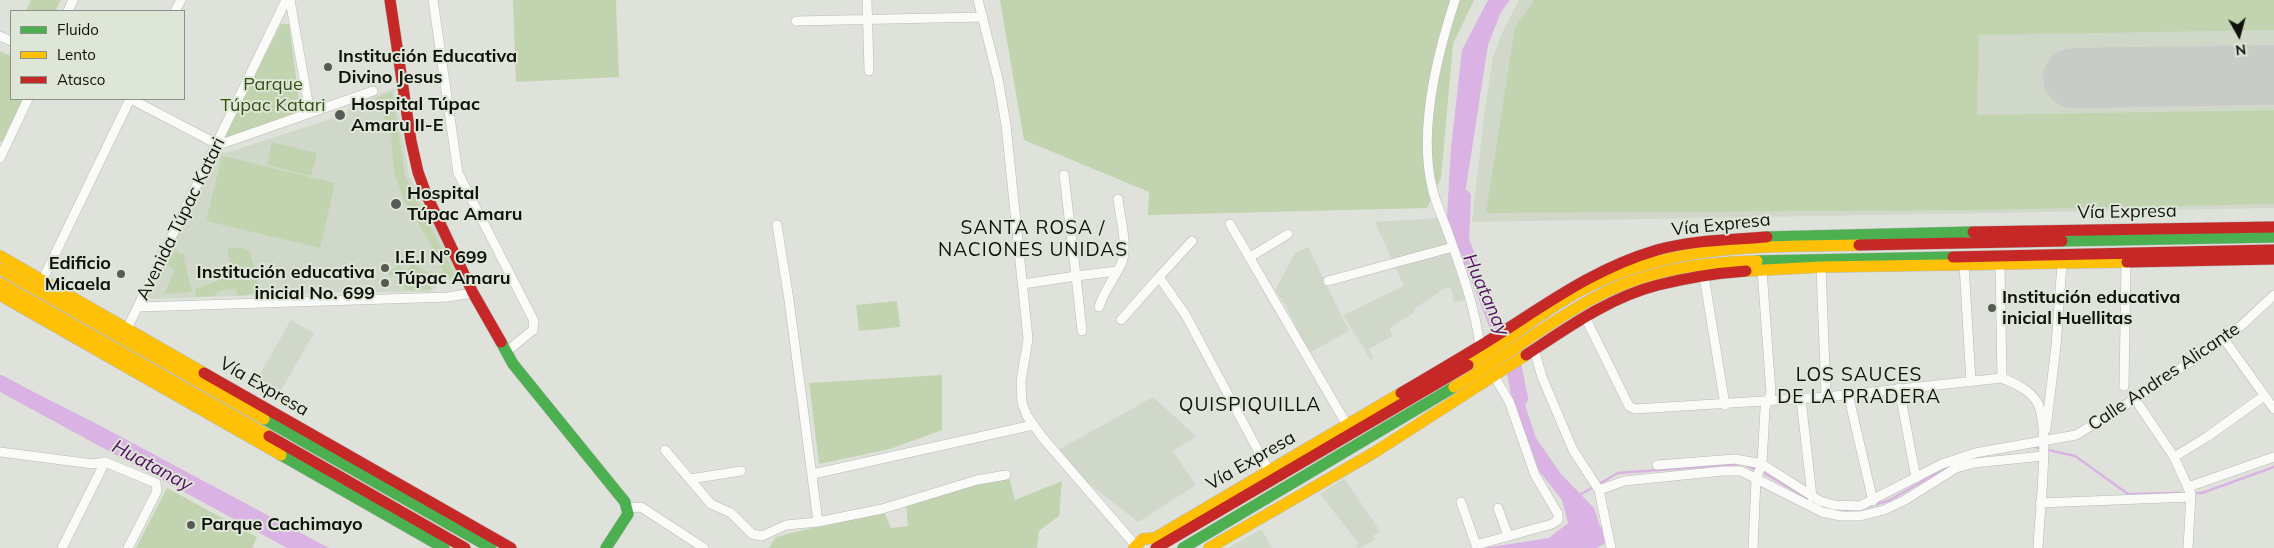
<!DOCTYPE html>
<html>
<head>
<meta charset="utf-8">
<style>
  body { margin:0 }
  #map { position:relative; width:2274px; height:548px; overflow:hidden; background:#dee2da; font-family:Mulish,sans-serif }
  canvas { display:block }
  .legend { position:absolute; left:10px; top:10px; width:175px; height:90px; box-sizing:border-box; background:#dee6d7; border:1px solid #8c9186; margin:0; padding:6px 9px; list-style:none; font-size:15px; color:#10120d }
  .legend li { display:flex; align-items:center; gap:10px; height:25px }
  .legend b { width:25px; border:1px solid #8c9186 }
  .north { position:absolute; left:2214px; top:10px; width:50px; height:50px; -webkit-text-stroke:4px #dee6d7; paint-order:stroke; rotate:173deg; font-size:14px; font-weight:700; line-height:20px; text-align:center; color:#10120d }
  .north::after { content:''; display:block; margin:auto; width:18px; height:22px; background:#10120d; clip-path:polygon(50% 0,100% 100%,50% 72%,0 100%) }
</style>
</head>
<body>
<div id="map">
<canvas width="2274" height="548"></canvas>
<ul class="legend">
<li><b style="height:6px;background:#4caf50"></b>Fluido</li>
<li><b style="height:6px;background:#ffc107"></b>Lento</li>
<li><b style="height:6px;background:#c62828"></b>Atasco</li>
</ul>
<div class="north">N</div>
</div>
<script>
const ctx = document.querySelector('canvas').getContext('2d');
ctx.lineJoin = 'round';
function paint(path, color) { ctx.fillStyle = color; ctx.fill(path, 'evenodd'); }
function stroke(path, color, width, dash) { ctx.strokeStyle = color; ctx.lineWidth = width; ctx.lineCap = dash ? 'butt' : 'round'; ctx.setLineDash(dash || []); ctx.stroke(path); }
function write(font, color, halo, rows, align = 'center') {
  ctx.font = font + ' Mulish,sans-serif'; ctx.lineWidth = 4; ctx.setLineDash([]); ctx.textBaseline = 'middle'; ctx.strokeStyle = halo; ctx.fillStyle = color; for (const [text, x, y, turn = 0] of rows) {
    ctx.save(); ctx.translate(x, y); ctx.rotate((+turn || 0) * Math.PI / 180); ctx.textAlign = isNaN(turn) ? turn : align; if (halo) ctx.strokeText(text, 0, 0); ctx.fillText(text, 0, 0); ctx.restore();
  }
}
const built = new Path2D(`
  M1519,0H2274V208L1472,222L1484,117L1493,57L1502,33Z
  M394,88L409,175L462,281L456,283L440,278L434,280L436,287L429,292H348L150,299L148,296L218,151L226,153L346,114L350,106Z
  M1439,218L1465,300L1454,302L1451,288H1445L1414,309L1415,312L1390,328L1392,336L1369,349L1373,358L1371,360L1343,315L1404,286L1375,222Z
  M1308,247L1349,331L1309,353L1285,304L1275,290L1295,253Z
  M291,320L314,333L280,392L257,379Z
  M1153,397L1196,436L1173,451L1196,485L1138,522L1051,454Z
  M1344,478L1380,531L1373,536L1375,540L1359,548L1355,546L1359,544L1320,494Z
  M1261,529L1272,548H1228Z`);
const green = new Path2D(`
  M31,0H61L55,11H26Z
  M513,0H616L619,77L516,82Z
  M1000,0H1474L1453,44L1441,178L1427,208L1148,215L1149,192L1024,140Z
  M1534,0H2274V30L1979,35L1977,115L2274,110V204L1975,210L1486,213L1515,27Z
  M281,24H289L301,113L221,140Z
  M0,51L11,56V99H24L3,143L0,141Z
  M392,92L405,176L457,279L444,275L437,254L404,200L394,172L391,133L376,98Z
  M272,142L317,153L311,176L267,165Z
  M222,156L335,183L320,248L206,221Z
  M241,247L250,251L260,293L238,296L236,289C228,291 219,288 214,296L196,297L195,289L234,275L227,249Z
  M175,250L181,254L185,253L184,259L192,292L164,294L175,270L167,265Z
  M415,262L432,279L428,285L432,288L430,290H404L403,281H399L398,275H389V272L399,265L405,271Z
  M897,301L900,327L859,331L856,305Z
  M942,375V430L890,449L819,464L809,383Z
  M1008,474L1015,500L1062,481L1059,516L1039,531L1037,548H769L776,537L883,510L891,528L908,526L906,502Z
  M167,488L257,537L252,548H136Z`);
const water = new Path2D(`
  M1488,0H1510L1501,12L1488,45L1462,213L1461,241L1500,329L1536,438L1561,474L1594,508L1603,535L1581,548H1484L1549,538L1568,523L1562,500L1532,462L1507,373L1447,217L1451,148L1462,50Z
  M0,375L97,424L329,548H304L0,383Z`);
const stream = new Path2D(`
  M2031,446L2075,456L2128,494L2180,493
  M1746,465L1757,470
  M1762,472L1807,498
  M2193,493H2202L2274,467
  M1578,496L1618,473L1740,464
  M1867,507L1890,500L1949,466
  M1843,509L1850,511L1857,509`);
const river = new Path2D(`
  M1463,197L1461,241L1469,261
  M1510,349L1520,398
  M0,383L304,548
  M1581,548L1603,535`);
const runway = new Path2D(`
  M2073,78L2274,75`);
const street = new Path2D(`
  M290,0L310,113
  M433,0L458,173L534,321L533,330L506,352
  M867,0L869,71
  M978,0L998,79L1006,125L1028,339L1021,381L1022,403L1027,416L1043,438L1136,546
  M1455,0C1437,55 1418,129 1432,187C1435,202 1442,216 1447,230C1461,269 1475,306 1480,347
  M68,11L73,0
  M175,11L181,0
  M796,21L983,17
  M0,36L11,41
  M131,99L217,144L224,143L373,91
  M0,158L28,99
  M1230,224L1347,425
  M1250,257L1288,234
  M2000,264L2002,378
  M1964,265L1971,382
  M1821,267L1826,397
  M1704,276L1725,405
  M1159,277L1192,241
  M42,281L130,99
  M1328,281L1453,247
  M1023,284L1076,276L1064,175
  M138,307L448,297L473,293
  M1099,307C1104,290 1115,278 1122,262C1128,244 1120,218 1118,199
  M1585,317L1629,406L1635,409L1826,397L2002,378C2014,383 2030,390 2037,402C2051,426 2039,517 2038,548
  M1121,320L1159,277L1185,314L1269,471
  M127,329L286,0
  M1082,331L1076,276L1117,271
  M2224,339L2274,409
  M1534,349L1542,377L1573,450L1599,490L1611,548
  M2124,386L2126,262
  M1899,388L1916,478
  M1848,394L1873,501
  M1801,399L1812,497
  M2135,399L2174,457L2191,494L2188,548
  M2046,429L2056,346L2062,263
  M665,450L711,504L731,513L752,534L762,536L786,525L818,522L789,300L777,225
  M0,452L93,464L105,462L156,483L157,491L128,548
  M2174,457L2207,437L2264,396
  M1657,465L1735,459L1762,464L1820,501L1834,505L1860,506L1942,464L1975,453L2076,435L2135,399L2224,339L2242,325L2274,295
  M813,474L1033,425
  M690,479L741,471
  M2188,487L2274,457
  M1599,490L1624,481L1723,471H1741L1822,512L1841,516H1860L1884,510L1905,500L1956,468L1974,463L2043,456
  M1461,502L1476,545L1552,524L1558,520V514L1535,475L1509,401L1494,376
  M2040,503L2191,497
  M628,508L641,507L704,548
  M1498,508L1508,536
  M818,522L882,509L977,480L1006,475
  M62,548L105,462
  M1753,548L1756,479L1762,464L1765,408L1771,393L1762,270`);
const fast = new Path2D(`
  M1767,237L1973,232
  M2062,241L2274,237
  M1757,261L1953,257
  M501,342L513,364L625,502L628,514L606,548
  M264,419L491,548
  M281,455L444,548
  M1183,548L1454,387`);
const slow = new Path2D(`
  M0,256L204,373
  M0,269L264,419
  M1746,271L1821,267L2127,262
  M0,283L269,436
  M0,295L281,455
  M1468,365C1506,343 1539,313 1578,292C1669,243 1759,247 1859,245
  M1454,387C1501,360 1544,325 1592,299C1642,271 1700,262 1757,261
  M1134,548L1143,539L1155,538L1401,393
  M1209,548L1375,452L1526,355`);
const jam = new Path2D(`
  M390,0L411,141L418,172L426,194L473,293L501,342
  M1973,232L2274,227
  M1859,245L2062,241
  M1953,257L2274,250
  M2127,262L2274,259
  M1526,355C1567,328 1610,297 1658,285C1686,278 1718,273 1746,271
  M204,373L511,548
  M1401,393C1428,377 1454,362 1480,346C1539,310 1589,270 1657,250C1693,240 1730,240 1767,237
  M269,436L465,548
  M1156,548L1468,365`);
const markers = [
  [328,67,5,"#585b55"],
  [340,115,6,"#585b55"],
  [396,204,6,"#585b55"],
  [385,268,5,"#585b55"],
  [121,274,5,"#585b55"],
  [385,283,5,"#585b55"],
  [1992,308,5,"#585b55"],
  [191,525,5,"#585b55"]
];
const poiNames = [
  ["Institución Educativa",338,57],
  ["Divino Jesus",338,78],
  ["Hospital Túpac",351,105],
  ["Amaru II-E",351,126],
  ["Hospital",407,194],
  ["Túpac Amaru",407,215],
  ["I.E.I Nº 699",395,258],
  ["Túpac Amaru",395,279],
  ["Edificio",111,264,"right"],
  ["Micaela",111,285,"right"],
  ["Institución educativa",375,273,"right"],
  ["inicial No. 699",375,294,"right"],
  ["Institución educativa",2002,298],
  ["inicial Huellitas",2002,319],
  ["Parque Cachimayo",201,525]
];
const parkNames = [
  ["Parque",273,85],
  ["Túpac Katari",273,106]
];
const streetNames = [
  ["Vía Expresa",2127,212,-1],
  ["Avenida Túpac Katari",181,219,-64],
  ["Vía Expresa",1721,225,-6],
  ["Calle Andres Alicante",2164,377,-34],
  ["Vía Expresa",264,387,30],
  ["Vía Expresa",1251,461,-30]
];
const neighbourhoodNames = [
  ["SANTA ROSA /",1033,228],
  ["NACIONES UNIDAS",1033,250],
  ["LOS SAUCES",1859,375],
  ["DE LA PRADERA",1859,397],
  ["QUISPIQUILLA",1250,405]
];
const waterNames = [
  ["Huatanay",1486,295,66],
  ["Huatanay",152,466,28]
];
paint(built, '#d0d8c9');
paint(green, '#c1d4af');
paint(water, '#dab2e4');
stroke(stream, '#dab2e4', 2.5);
stroke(river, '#dab2e4', 16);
stroke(runway, '#c9cbc6', 60);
stroke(street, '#b8bab5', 10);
stroke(fast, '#b8bab5', 12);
stroke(slow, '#b8bab5', 12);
stroke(jam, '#b8bab5', 12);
stroke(street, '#fafbf9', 9);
stroke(fast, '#4caf50', 11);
stroke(slow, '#ffc107', 11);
stroke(jam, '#c62828', 11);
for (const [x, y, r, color] of markers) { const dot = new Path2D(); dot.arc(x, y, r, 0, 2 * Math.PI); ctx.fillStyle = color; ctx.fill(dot); stroke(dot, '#dee6d7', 2); }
write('bold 18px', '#10120d', '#dee6d7', poiNames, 'left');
write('18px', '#355015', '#dee6d7', parkNames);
write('18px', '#10120d', '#dee6d7', streetNames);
ctx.letterSpacing = '1px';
write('19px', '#10120d', '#dee6d7', neighbourhoodNames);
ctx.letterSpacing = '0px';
write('italic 19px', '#570e69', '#dee6d7', waterNames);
</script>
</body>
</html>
